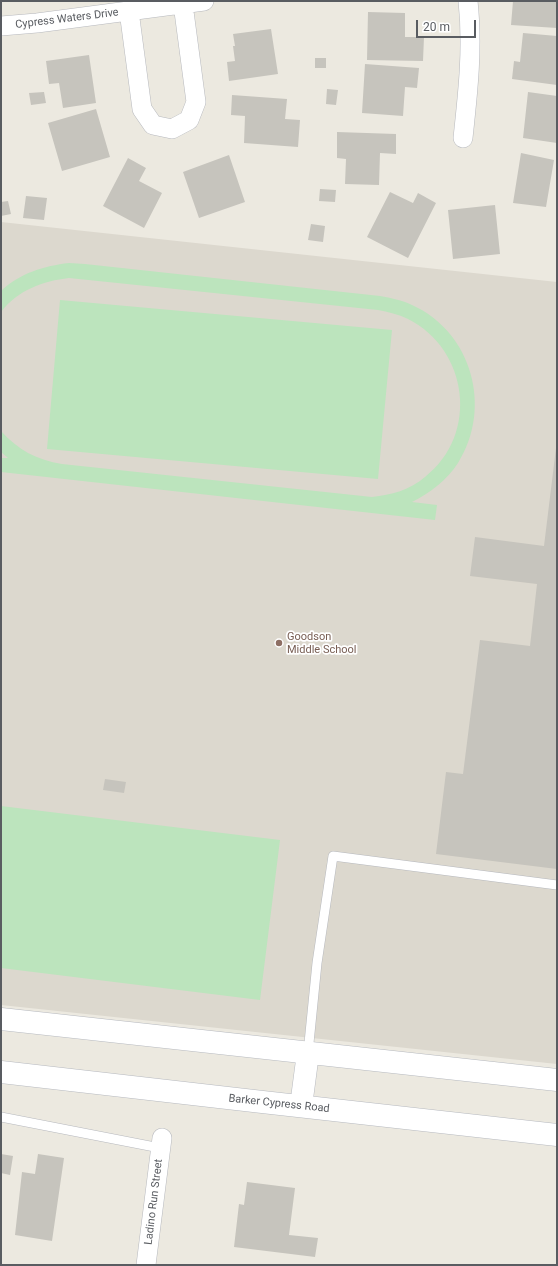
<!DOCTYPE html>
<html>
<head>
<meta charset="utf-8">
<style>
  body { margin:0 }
  #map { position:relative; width:558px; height:1266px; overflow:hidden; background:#ece9e0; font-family:Roboto,sans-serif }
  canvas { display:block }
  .frame { position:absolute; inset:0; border:2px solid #595c61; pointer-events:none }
  .scale { position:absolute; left:416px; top:20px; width:60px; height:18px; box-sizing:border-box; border:2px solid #595c61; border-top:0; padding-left:5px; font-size:12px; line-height:14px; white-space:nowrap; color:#595c61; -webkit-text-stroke:3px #fff; paint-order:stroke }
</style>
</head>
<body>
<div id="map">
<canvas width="558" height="1266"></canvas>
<div class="frame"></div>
<div class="scale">20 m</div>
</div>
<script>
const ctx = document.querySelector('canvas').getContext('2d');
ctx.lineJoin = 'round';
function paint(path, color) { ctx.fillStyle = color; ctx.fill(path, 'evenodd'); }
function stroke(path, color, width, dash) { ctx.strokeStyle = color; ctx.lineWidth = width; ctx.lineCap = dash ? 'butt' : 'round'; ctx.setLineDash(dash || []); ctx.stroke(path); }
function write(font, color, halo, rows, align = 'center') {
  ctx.font = font + ' Roboto,sans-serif'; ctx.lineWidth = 3.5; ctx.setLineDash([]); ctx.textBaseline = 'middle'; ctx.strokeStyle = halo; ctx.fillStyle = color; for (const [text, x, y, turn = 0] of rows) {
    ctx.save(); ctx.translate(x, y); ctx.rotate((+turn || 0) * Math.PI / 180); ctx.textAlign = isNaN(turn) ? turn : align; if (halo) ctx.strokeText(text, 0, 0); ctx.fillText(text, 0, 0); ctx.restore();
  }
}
const education = new Path2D(`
  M1,222L557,282V1064L1,1005Z`);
const green = new Path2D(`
  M69,263L85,264L380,296C391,298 402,300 412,305C472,332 493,408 458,463C447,480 430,493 412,502L437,505L435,520L1,472V458H8L1,452V431C18,450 37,460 62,464L372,497C391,495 410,490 425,477C480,434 468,349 408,319C398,314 388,312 378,310L69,278C43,281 18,290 1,312V291C20,273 44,266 69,263Z
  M60,300L392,330L378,479L47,449Z
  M1,806L280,840L260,1000L1,968Z`);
const building = new Path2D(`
  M513,1H557V28L511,25Z
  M368,12L405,13V37H424L423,61L367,60Z
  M271,29L278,74L229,81L227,62L235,61L233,46H235L233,34Z
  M523,33L557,36V85L512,79L514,61L520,62Z
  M89,55L96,103L63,108L59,83L49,84L46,61Z
  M315,58H326V68H315Z
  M365,64L419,68L417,88L405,87L403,116L362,113Z
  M327,89L338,90L336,105L326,104Z
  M44,92L46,103L31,105L29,93Z
  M528,92L557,96V143L523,138Z
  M232,95L287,99L285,119L300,120L298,147L244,143L245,116L231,115Z
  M96,109L110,157L62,171L48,123Z
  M337,132L396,134V154L380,153L379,185L345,184L346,159L337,158Z
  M521,153L554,160L546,207L513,203Z
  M229,155L245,202L199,218L183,172Z
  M128,158L146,168L139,181L162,193L144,228L103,206Z
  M320,189L336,190L335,202L319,201Z
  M390,192L413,203L418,193L436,203L408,258L367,237Z
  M26,196L47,198L44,220L23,218Z
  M8,201L11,214L1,216V202Z
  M495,205L500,254L453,259L448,210Z
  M311,224L325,226L323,242L308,240Z
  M556,448L557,869L436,854L446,772L463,774L480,640L530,646L537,584L470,576L475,537L544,546Z
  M105,779L126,782L124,793L103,790Z
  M1,1154L13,1156L10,1175L1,1173Z
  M38,1154L64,1158L52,1241L15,1235L22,1172L35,1174Z
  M247,1182L295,1188L289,1235L318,1238L315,1257L234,1247L239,1204L244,1205Z`);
const service = new Path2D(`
  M308,1053L317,963L333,856L557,885
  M1,1117L160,1148`);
const minor = new Path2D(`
  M129,11L142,109L153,125L172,129L189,120L196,102L183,4
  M1,26L37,23L204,1
  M463,138C468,92 473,47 468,1
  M146,1265L162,1138`);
const secondary = new Path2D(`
  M1,1019L557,1080
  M1,1072C186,1094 372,1114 557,1135
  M301,1106L308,1053`);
const markers = [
  [279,643,4,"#8d6e63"]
];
const streetNames = [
  ["Cypress Waters Drive",67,19,-7],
  ["Barker Cypress Road",279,1104,6],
  ["Ladino Run Street",154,1202,-83]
];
const educationNames = [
  ["Goodson",287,637],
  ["Middle School",287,650]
];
paint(education, '#dcd8ce');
paint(green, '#bce4bd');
paint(building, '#c6c4bd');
stroke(service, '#b6b8bd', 10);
stroke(minor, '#b6b8bd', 20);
stroke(secondary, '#b6b9bf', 23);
stroke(service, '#fff', 9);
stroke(minor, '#fff', 19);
stroke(secondary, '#fff', 22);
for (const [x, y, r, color] of markers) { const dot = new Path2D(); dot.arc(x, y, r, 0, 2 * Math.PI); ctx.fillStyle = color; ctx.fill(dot); stroke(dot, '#fff', 1.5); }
write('11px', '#595c61', '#fff', streetNames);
write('11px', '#785e54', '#fff', educationNames, 'left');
</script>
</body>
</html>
